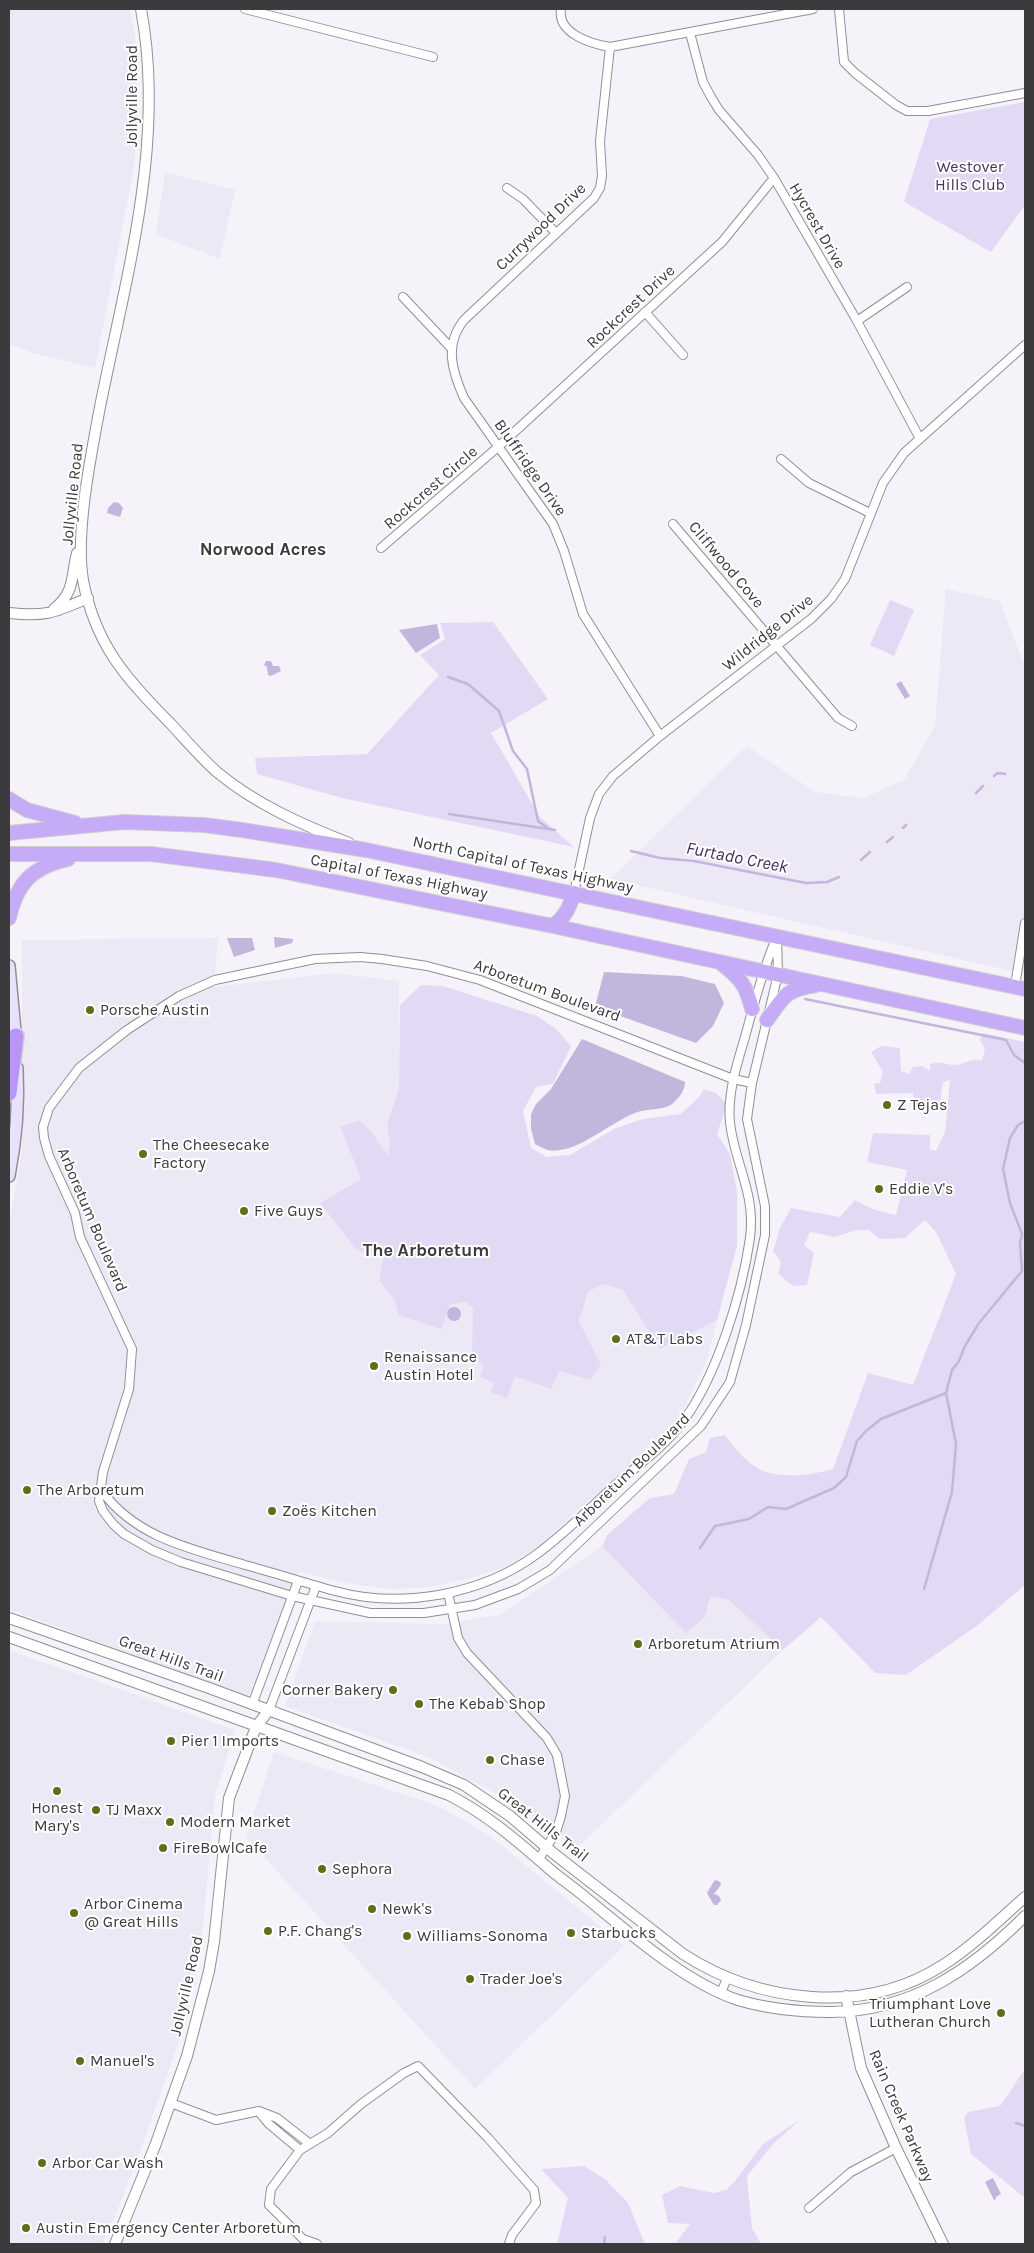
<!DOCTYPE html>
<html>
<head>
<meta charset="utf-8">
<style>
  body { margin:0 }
  #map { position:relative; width:1034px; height:2253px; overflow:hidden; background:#f5f3f9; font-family:Karla,sans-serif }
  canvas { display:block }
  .frame { position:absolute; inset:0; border:10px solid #3b3b3d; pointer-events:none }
</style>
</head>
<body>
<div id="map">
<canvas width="1034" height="2253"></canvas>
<div class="frame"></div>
</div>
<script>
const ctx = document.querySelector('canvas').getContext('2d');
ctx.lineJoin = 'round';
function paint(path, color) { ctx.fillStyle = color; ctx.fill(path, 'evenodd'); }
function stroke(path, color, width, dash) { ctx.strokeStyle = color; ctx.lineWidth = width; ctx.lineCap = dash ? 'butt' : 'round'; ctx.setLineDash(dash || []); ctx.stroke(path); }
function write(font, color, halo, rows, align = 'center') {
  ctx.font = font + ' Karla,sans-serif'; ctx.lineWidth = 4; ctx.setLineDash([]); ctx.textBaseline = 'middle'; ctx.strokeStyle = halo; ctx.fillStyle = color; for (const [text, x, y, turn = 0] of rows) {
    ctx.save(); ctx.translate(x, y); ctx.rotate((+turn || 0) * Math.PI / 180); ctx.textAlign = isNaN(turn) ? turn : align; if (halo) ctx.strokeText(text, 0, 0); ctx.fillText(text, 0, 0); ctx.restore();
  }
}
const built = new Path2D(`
  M9,9H130L135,35L138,94L134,168L95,368L33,353L9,344Z
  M165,172L235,190L220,259L156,234Z
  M946,589L1000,601L1025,667V974L610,879L747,746L815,792L863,798L905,779L935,725Z
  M218,938L214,987L336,973L399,981V1087L387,1125L390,1144L388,1156L371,1131L340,1126L361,1179L320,1203L384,1253L379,1280L395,1301L400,1315L465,1302L473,1308V1329L484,1365L494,1382L491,1391L515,1376L600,1365L579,1321L588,1292L603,1284L623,1290L660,1348L717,1320L706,1363L678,1420L641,1460L582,1506L541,1545L503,1568L467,1579L424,1588L389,1589L352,1584L299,1572L259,1684L246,1697L9,1609V1224L22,1150V940Z
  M602,1546L686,1632L705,1617L709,1596L729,1600L783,1650L576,1849L513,1803L428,1757L285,1706L315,1621L443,1624L500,1615Z
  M9,1650L235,1730L215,1796L203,1928L180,2038L142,2146L114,2219L102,2244H9Z
  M274,1752L436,1805L489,1835L624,1946L475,2089L246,1837Z`);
const green = new Path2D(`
  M1025,102V205L991,252L904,202L930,119Z
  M890,600L914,610L894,656L870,645Z
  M493,622L548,699L491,733L540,817L574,847L342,798L257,774L255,758L367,754L439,675L420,655L445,639L440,623Z
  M421,985L443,986L537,1016L556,1029L571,1046L553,1084L536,1087L523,1111L531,1148L547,1157L570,1155L614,1129L643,1119L681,1114L699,1097L704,1089L716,1093L727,1104L717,1134L730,1154L737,1192V1246L717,1320L660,1349L623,1290L603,1284L588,1292L579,1321L601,1365L590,1380L559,1371L551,1389L515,1376L507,1398L491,1392L494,1382L480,1377L484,1365L472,1358L473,1308L465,1302L450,1305L441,1329L399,1315L395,1301L379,1280L384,1253L358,1251L320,1203L361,1179L340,1126L360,1121L371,1131L388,1156L390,1144L387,1125L399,1087L400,1005Z
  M983,1033L1025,1042V1585L978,1625L906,1675L875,1673L821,1617L783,1650L729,1600L710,1596L705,1617L686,1633L602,1546L608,1534L650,1498L674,1494L689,1459L706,1452L710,1438L725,1435C735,1449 749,1466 766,1472C786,1478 813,1475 833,1469L868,1373L913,1385L956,1274L936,1232L925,1220L905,1238L880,1239L869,1230H856L835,1237L810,1232L804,1245L814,1253L807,1285L793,1286L778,1274L781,1262L773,1251L780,1228L791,1208L840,1217L855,1200L875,1210L896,1215L907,1170L867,1162L873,1133L930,1135V1149L936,1151L945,1132L950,1080L943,1082L939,1109L914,1108L913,1093L876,1094L874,1083H880L883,1072L871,1052L881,1046L900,1048L901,1071L909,1074L913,1067L922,1066L930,1071V1064C944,1061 943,1064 954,1065C963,1065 969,1058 982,1060L985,1050L980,1039Z
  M1025,2069V2198L971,2154L964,2118L968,2112L1000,2106Z
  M800,2120L774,2143L747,2176L752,2228L761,2244H675L690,2224L668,2223L662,2195L680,2186L714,2193L726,2190L735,2181L763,2144Z
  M584,2166L605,2179L628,2203L645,2244H557L568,2198L541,2169Z`);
const water = new Path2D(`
  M114,502L119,503L123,508L120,517L107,513L108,508Z
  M437,624L440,638L416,653L399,630Z
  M266,661H271L273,666H279L281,671L271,676L268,675L267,667L264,665Z
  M901,681L910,696L905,699L896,684Z
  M274,937L293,939L292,943L275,948Z
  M227,938H252L255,950L234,957Z
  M604,972L681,976L715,984L724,1003L713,1026L696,1043L595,1007Z
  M582,1039L685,1082C685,1091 679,1098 672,1104C663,1111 646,1108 635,1113C612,1122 584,1147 560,1150C549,1152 544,1149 535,1144L531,1129V1114L536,1104L551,1089Z
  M447 1314a7 7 0 1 1 14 0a7 7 0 1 1-14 0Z
  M716,1880L720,1882L721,1885L714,1894L719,1896L721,1900L717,1905H714L707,1893L714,1881Z
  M993,2178L1001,2194L996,2197V2199L994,2200L985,2182Z`);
const stream = new Path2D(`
  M448,677L468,684L499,711L513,751L527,769L538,821L549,829
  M994,776L998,773L1005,774
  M976,793L983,786
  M449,814L555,830
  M903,828L906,825
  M887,842L893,837
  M631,851L660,858L694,861L806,883L827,882L839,877
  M861,860L870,852
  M805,999L1006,1040L1014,1055L1025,1063
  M700,1548L715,1526L749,1519L768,1507L786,1509L834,1488L846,1477L857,1441L866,1431L881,1419L946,1393
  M924,1589L952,1492L956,1444L946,1393L952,1370L959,1361L965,1346L979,1323L1022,1271L1020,1243L1022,1234L1010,1203L1003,1169L1010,1138L1018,1125L1025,1121
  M1016,2123L1025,2126
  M604,2244L605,2237`);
const minor = new Path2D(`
  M245,9L433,57
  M561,9C557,34 592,44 610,47L813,9
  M839,9L844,62L855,73L896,105L907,111H928L1025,93
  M690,33L703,82L711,97L719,110L758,155L774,178L857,321L919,437
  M610,47L600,141L602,176L600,188L594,198L464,320C444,345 452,371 464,398L553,524L564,551L583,614L660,736
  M507,188L523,199L556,233
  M403,297L451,348
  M645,312L683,355
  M857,321L907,287
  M781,459L809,483L870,513
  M673,524L838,718L852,726
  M381,548L498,447L722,242L774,178
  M574,893L590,818L599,794L613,776L660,736L811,619L831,599L845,579L883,483L904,453L1025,345
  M1015,986L1025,923
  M752,1083L733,1079L480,980L427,966L382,959L360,957L315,959L215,980L179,996L127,1030L79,1068L49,1108L43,1127L44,1138L49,1156L75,1213L80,1237L132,1349L129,1389L103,1472L99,1501L103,1511L113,1524L124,1534L152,1550L181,1562L292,1596L370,1613H424L475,1605L518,1589L550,1570L701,1426L730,1382L746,1325L765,1235V1206L747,1119L752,1083L778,974L777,937
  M102,1491C136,1538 192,1549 245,1565C275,1573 305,1583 335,1591C402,1609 481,1595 537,1554C564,1534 588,1510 612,1488C635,1467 662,1449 681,1424C716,1379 742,1294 750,1238C756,1193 735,1165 730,1123C727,1094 737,1064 745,1037C754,1004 762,972 775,941
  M448,1593L458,1638L467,1653L547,1738L557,1755L565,1796L561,1816L556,1832L539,1859
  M252,1705L298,1581
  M269,1710L316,1586
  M721,1993L727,1978
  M171,2103L216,2120L259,2111L277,2118L310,2144
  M259,2112L269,2124L300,2150
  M809,2208L851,2172L896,2148
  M317,2244L303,2239L269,2205L271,2189L300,2150L328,2133L361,2104L404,2073L418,2066L488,2138L534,2190L536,2203L512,2235L509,2244`);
const tertiary = new Path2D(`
  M141,9C166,143 126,276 100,407C91,455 75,533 83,580C95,644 126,679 170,723C185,739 200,757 217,772C255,804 303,825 349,843
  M54,609C75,592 71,577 77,553
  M9,613C46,617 53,613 88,598
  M9,1618L209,1688L422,1767L464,1785L510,1816L553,1853L683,1954C759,2003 864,2016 943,1965C973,1946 999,1920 1025,1897
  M9,1637L449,1795C486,1814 515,1839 546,1866C558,1877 572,1886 585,1897C627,1931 686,1983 738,2000C768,2009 799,2012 831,2012C911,2011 970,1971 1025,1916
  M846,1996L861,2068L896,2148L943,2244
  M115,2244L155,2146L187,2056L209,1971L214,1942L229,1798L256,1727L269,1710`);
const secondary = new Path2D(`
  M9,966L16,1042
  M9,1176C16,1140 19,1105 17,1068`);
const trunk = new Path2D(`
  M9,799L27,810L75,823
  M9,833L124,822L204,825L242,830L366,850L1025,989
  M9,854H151L276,870L553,926L1025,1028
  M9,918C17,882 33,867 68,859
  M553,926C566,916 569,908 574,893
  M722,964C741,979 746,985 752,1009
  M767,1020C784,996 785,990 816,985`);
const motorway = new Path2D(`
  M9,1093L16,1036`);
const markers = [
  [90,1010,5,"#5f6e19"],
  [887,1105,5,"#5f6e19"],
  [143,1154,5,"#5f6e19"],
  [879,1189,5,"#5f6e19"],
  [244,1211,5,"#5f6e19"],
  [616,1339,5,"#5f6e19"],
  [374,1366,5,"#5f6e19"],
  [27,1490,5,"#5f6e19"],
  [272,1511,5,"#5f6e19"],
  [638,1644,5,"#5f6e19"],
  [393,1690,5,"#5f6e19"],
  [419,1704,5,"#5f6e19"],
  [171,1741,5,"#5f6e19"],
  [490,1760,5,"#5f6e19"],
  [57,1791,5,"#5f6e19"],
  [96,1810,5,"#5f6e19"],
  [170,1822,5,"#5f6e19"],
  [163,1848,5,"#5f6e19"],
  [322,1869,5,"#5f6e19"],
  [372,1909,5,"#5f6e19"],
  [74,1913,5,"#5f6e19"],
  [268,1931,5,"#5f6e19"],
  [571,1933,5,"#5f6e19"],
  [407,1936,5,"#5f6e19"],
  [470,1979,5,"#5f6e19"],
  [1001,2013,5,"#5f6e19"],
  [80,2061,5,"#5f6e19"],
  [42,2163,5,"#5f6e19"],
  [26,2228,5,"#5f6e19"]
];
const streetNames = [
  ["Jollyville Road",132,96,-90],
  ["Hycrest Drive",817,226,60],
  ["Currywood Drive",541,227,-44],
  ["Rockcrest Drive",631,307,-43],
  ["Bluffridge Drive",530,468,55],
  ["Rockcrest Circle",431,488,-41],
  ["Jollyville Road",73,494,-84],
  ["Cliffwood Cove",726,565,50],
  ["Wildridge Drive",768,633,-39],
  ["North Capital of Texas Highway",523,865,12],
  ["Capital of Texas Highway",399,877,11],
  ["Arboretum Boulevard",547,991,20],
  ["Arboretum Boulevard",92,1220,67],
  ["Arboretum Boulevard",632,1470,-44],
  ["Great Hills Trail",171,1659,20],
  ["Great Hills Trail",543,1825,38],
  ["Jollyville Road",187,1986,-77],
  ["Rain Creek Parkway",901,2116,67]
];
const parkNames = [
  ["Westover",970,167],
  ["Hills Club",970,185]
];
const poiNames = [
  ["Porsche Austin",100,1010],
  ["Z Tejas",897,1105],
  ["The Cheesecake",153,1145],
  ["Factory",153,1163],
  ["Eddie V's",889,1189],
  ["Five Guys",254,1211],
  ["AT&T Labs",626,1339],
  ["Renaissance",384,1357],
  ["Austin Hotel",384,1375],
  ["The Arboretum",37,1490],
  ["Zoës Kitchen",282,1511],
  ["Arboretum Atrium",648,1644],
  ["Corner Bakery",383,1690,"right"],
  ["The Kebab Shop",429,1704],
  ["Pier 1 Imports",181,1741],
  ["Chase",500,1760],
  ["Honest",57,1808,"center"],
  ["Mary's",57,1826,"center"],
  ["TJ Maxx",106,1810],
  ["Modern Market",180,1822],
  ["FireBowlCafe",173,1848],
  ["Sephora",332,1869],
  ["Arbor Cinema",84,1904],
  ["@ Great Hills",84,1922],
  ["Newk's",382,1909],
  ["P.F. Chang's",278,1931],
  ["Starbucks",581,1933],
  ["Williams-Sonoma",417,1936],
  ["Trader Joe's",480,1979],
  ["Triumphant Love",991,2004,"right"],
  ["Lutheran Church",991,2022,"right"],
  ["Manuel's",90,2061],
  ["Arbor Car Wash",52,2163],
  ["Austin Emergency Center Arboretum",36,2228]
];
const neighbourhoodNames = [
  ["Norwood Acres",263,550],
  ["The Arboretum",426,1251]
];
const waterNames = [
  ["Furtado Creek",737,858,11]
];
paint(built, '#ece8f6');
paint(green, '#e2daf4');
paint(water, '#c2b6dc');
stroke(stream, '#c2b6dc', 2.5);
stroke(minor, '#918f95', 10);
stroke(tertiary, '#918f95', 12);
stroke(secondary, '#918f95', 14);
stroke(trunk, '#d0d0d0', 16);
stroke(motorway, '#d0d0d0', 18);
stroke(minor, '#fff', 8);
stroke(tertiary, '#fff', 10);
stroke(secondary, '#e9e0fc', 11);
stroke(trunk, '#c6abf6', 14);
stroke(motorway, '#b796f4', 15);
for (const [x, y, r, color] of markers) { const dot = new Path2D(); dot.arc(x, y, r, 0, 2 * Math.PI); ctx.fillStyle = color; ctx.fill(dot); stroke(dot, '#fff', 2); }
write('16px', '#3b3b3d', '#fff', streetNames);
write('16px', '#463365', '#fff', parkNames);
write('16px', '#3b3b3d', '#fff', poiNames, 'left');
write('bold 18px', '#3b3b3d', '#fff', neighbourhoodNames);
write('italic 18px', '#3f2d5d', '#fff', waterNames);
</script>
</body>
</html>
